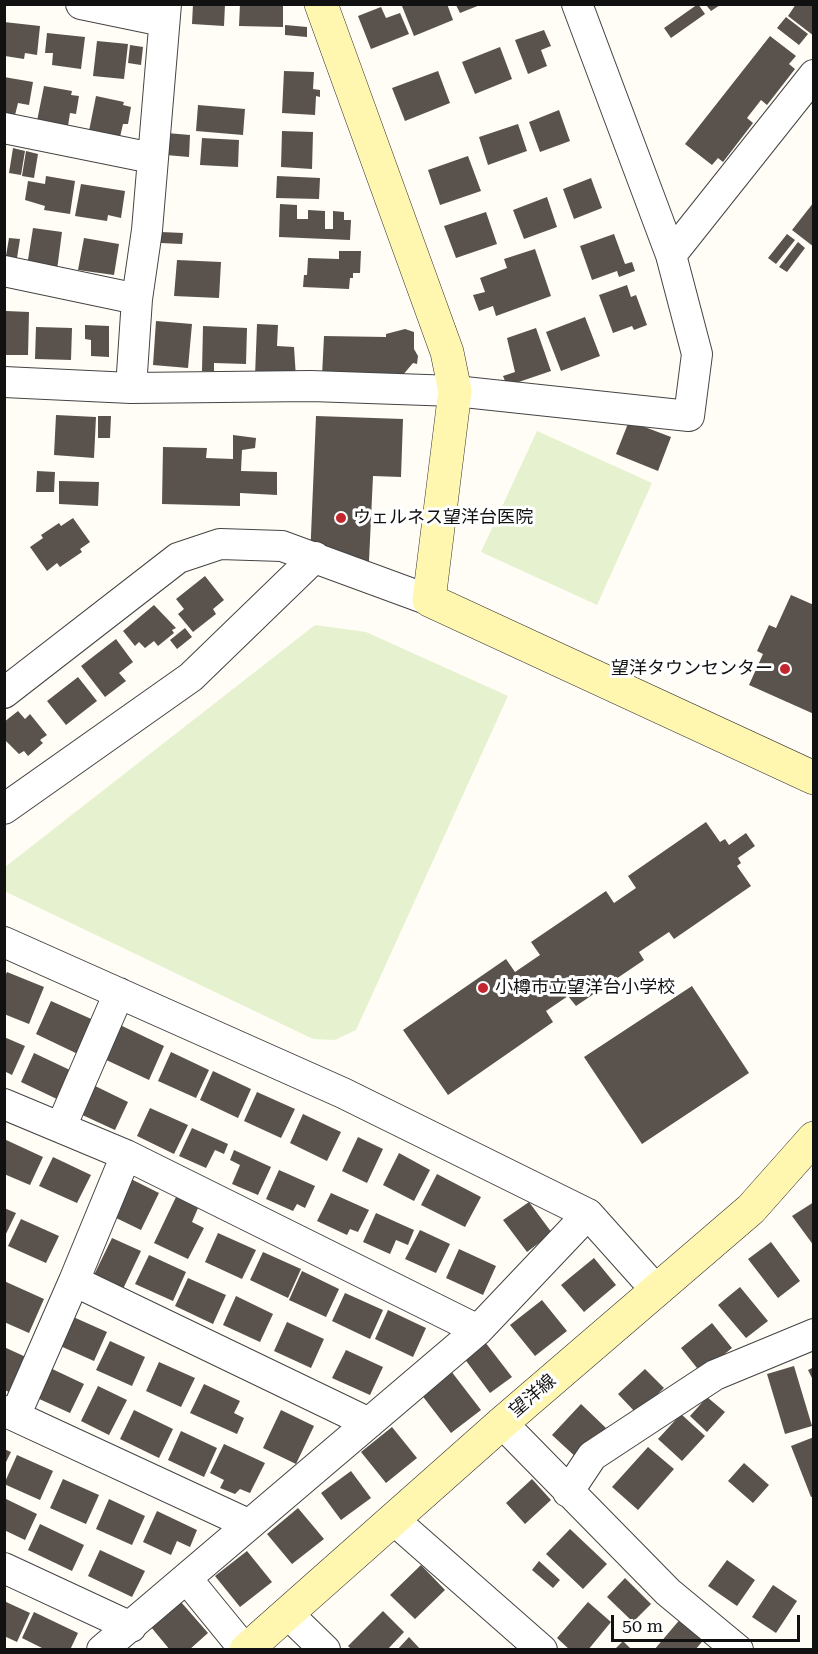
<!DOCTYPE html>
<html>
<head>
<meta charset="utf-8">
<style>
  body { margin:0 }
  #map { position:relative; width:818px; height:1654px; overflow:hidden; background:#fffdf5; font-family:"Roboto Serif",serif }
  canvas { display:block }
  .frame { position:absolute; inset:0; border:6px solid #111; pointer-events:none }
  .scale { position:absolute; left:611px; top:1615px; width:189px; height:27px; box-sizing:border-box; border:3px solid #111; border-top:0; padding-left:8px; font-size:18px; line-height:21px; white-space:nowrap; color:#111; -webkit-text-stroke:4px #fff; paint-order:stroke }
</style>
</head>
<body>
<div id="map">
<canvas width="818" height="1654"></canvas>
<div class="frame"></div>
<div class="scale">50 m</div>
</div>
<script>
const ctx = document.querySelector('canvas').getContext('2d');
ctx.lineJoin = 'round';
function paint(path, color) { ctx.fillStyle = color; ctx.fill(path, 'evenodd'); }
function stroke(path, color, width, dash) { ctx.strokeStyle = color; ctx.lineWidth = width; ctx.lineCap = dash ? 'butt' : 'round'; ctx.setLineDash(dash || []); ctx.stroke(path); }
function write(font, color, halo, rows, align = 'center') {
  ctx.font = font + ' "Roboto Serif","Noto Sans JP",serif'; ctx.lineWidth = 6; ctx.setLineDash([]); ctx.textBaseline = 'middle'; ctx.strokeStyle = halo; ctx.fillStyle = color; for (const [text, x, y, turn = 0] of rows) {
    ctx.save(); ctx.translate(x, y); ctx.rotate((+turn || 0) * Math.PI / 180); ctx.textAlign = isNaN(turn) ? turn : align; if (halo) ctx.strokeText(text, 0, 0); ctx.fillText(text, 0, 0); ctx.restore();
  }
}
const pitch = new Path2D(`
  M537,431L652,483L597,605L481,552Z
  M315,625L366,632L508,696L356,1030L335,1040L313,1039L4,891L5,867Z`);
const building = new Path2D(`
  M193,4H225L224,26L192,24Z
  M240,4H283V27L239,26Z
  M406,4H447L453,20L414,36L402,6Z
  M698,4L705,14L671,38L664,28Z
  M796,4H814V36L788,16Z
  M456,5H480L460,13Z
  M706,5H720L711,11Z
  M381,7L386,18L400,13L409,34L371,49L358,16Z
  M786,17L808,34L799,45L777,28Z
  M4,22L40,26L37,55L25,53L24,59L5,56Z
  M285,25L307,27V37L285,35Z
  M544,30L551,46L541,50L547,66L528,74L515,40Z
  M47,33L85,37L81,69L52,65L53,53H45Z
  M770,36L796,56L789,64L795,69L767,105L761,100L747,118L753,123L723,162L718,158L712,165L685,144Z
  M97,41L128,44L124,79L93,76Z
  M130,45L143,47L141,65L128,63Z
  M500,47L512,79L475,94L462,62Z
  M284,71L314,72L313,89L320,90V97L316,96L315,115L282,113Z
  M438,71L450,103L405,121L392,88Z
  M4,77L33,82L29,105L18,103L15,115L4,113Z
  M44,86L72,91L71,95L79,96L76,114L70,113L68,126L37,121Z
  M96,96L124,102L123,105L131,107L128,124H123L120,137L89,131Z
  M198,105L245,109L243,135L196,131Z
  M559,110L570,141L540,152L529,122Z
  M518,124L527,151L488,165L479,137Z
  M282,131L313,132L312,169L281,167Z
  M167,133L190,135L189,157L166,155Z
  M202,138L239,140L238,167L200,165Z
  M13,148L25,151L21,175L9,173Z
  M26,151L38,154L34,178L22,176Z
  M468,156L481,191L440,205L428,170Z
  M46,176L75,181L70,214L44,210L45,206L25,200L28,181L45,184Z
  M277,176L320,178L319,199L276,198Z
  M591,178L602,208L574,219L563,189Z
  M81,184L125,191L121,218L108,215L107,221L75,216Z
  M547,197L557,227L524,239L513,210Z
  M814,202V247L792,230Z
  M280,204L297,205V219H308V210L325,211V229H333V211L344,212V220H351L350,240L279,237Z
  M486,212L497,244L456,258L444,226Z
  M33,228L62,232L57,270L27,266Z
  M161,232L183,233L182,244L161,243Z
  M614,234L625,264L632,262L635,271L619,277L617,271L592,280L580,246Z
  M787,234L795,240L776,264L768,258Z
  M9,238L20,239L17,258L6,256Z
  M84,238L119,244L114,275L78,270Z
  M798,242L805,248L787,272L779,267Z
  M535,249L551,296L496,316L493,306L479,311L473,295L485,292L480,278L507,268L504,259Z
  M339,251H361L360,273H353V278H350L349,289L303,287L304,275H307L308,258L339,259Z
  M177,260L221,262L219,298L174,296Z
  M627,285L631,297L636,295L647,325L634,330L632,326L613,333L599,295Z
  M6,311L29,312L28,355H4Z
  M585,317L600,356L561,371L546,332Z
  M156,321L192,324L188,368L153,365Z
  M257,324L278,325L277,346L294,347L296,378L255,376Z
  M85,325L109,326V357L91,356V340L85,339Z
  M203,326L247,328L246,364L214,363V371H202Z
  M36,327L72,328L71,360L35,359Z
  M536,328L551,371L507,386L503,376L515,372L507,338Z
  M405,329L414,332V349L418,356L417,364L413,363L402,376H322L324,336L386,337V334Z
  M56,415L96,417L94,458L54,455Z
  M98,416H111L110,438H98Z
  M316,416L403,419L401,477L373,476L369,561L310,559Z
  M629,421L671,437L658,471L616,454Z
  M233,435L256,438L255,448L242,450L241,471L277,472V495L240,493V506L162,504L163,447L207,448L206,458L233,459Z
  M37,471L55,472L54,492H36Z
  M59,481L99,482L98,506L59,504Z
  M73,518L90,542L80,549L82,552L60,567L57,563L47,571L30,547L43,538L41,535L59,523L61,526Z
  M205,576L224,600L213,609L216,614L193,632L178,614L184,609L176,599Z
  M791,595L814,605V714L749,685L763,654L757,651L769,625L776,628Z
  M154,605L176,628L172,630L174,633L158,646L154,641L145,648L139,642L135,646L123,631Z
  M185,628L192,637L177,649L170,640Z
  M116,639L133,662L119,673L126,681L105,697L81,666Z
  M78,677L97,701L66,725L47,701Z
  M18,711L25,719L30,714L47,735L40,740L43,743L28,756L24,751L19,754L4,739V722Z
  M706,822L720,842L725,839L729,845L746,833L755,846L738,858L741,863L737,866L751,886L674,939L669,932L639,952L644,960L576,1006L568,996L546,1011L553,1022L448,1095L403,1030L506,959L515,972L540,955L531,942L606,891L614,903L636,888L628,876Z
  M7,972L44,987L29,1024L4,1014V978Z
  M692,986L749,1073L642,1144L584,1057Z
  M51,1001L98,1022L82,1056L36,1034Z
  M118,1024L164,1046L149,1080L102,1058Z
  M4,1037L25,1046L12,1075L4,1071Z
  M171,1052L209,1070L196,1098L158,1081Z
  M34,1053L72,1071L59,1100L21,1082Z
  M213,1071L251,1089L238,1118L200,1100Z
  M91,1084L128,1102L115,1130L78,1113Z
  M257,1092L295,1109L281,1138L244,1121Z
  M150,1108L188,1125L174,1154L137,1136Z
  M303,1114L341,1132L327,1161L290,1143Z
  M192,1128L228,1144L224,1154L215,1150L206,1168L179,1156Z
  M358,1137L383,1149L367,1183L342,1171Z
  M4,1139L43,1157L30,1185L4,1174Z
  M234,1150L271,1167L258,1195L232,1184L240,1165L230,1160Z
  M399,1153L430,1170L414,1201L383,1185Z
  M53,1157L91,1175L77,1203L39,1186Z
  M279,1170L315,1186L305,1208L297,1204L293,1211L266,1199Z
  M437,1174L481,1197L465,1227L421,1205Z
  M131,1179L159,1193L141,1230L112,1216Z
  M331,1193L369,1210L358,1232L350,1229L347,1235L317,1221Z
  M176,1197L198,1208L192,1222L204,1228L188,1259L154,1243Z
  M529,1202L552,1233L527,1252L503,1220Z
  M814,1202V1246L792,1216Z
  M4,1208L16,1213L4,1238Z
  M376,1213L414,1230L408,1245L396,1240L390,1254L363,1242Z
  M21,1219L59,1236L46,1263L8,1246Z
  M420,1230L450,1244L436,1273L405,1259Z
  M218,1233L256,1250L242,1279L205,1262Z
  M112,1238L141,1251L123,1289L94,1275Z
  M771,1242L800,1281L778,1298L748,1259Z
  M459,1249L496,1266L483,1295L446,1278Z
  M263,1252L301,1269L288,1298L250,1280Z
  M149,1255L186,1272L173,1301L135,1284Z
  M594,1258L616,1285L584,1312L561,1285Z
  M302,1271L339,1289L326,1317L289,1300Z
  M188,1278L226,1295L213,1324L175,1306Z
  M4,1281L44,1299L29,1333L4,1322Z
  M740,1287L768,1321L746,1338L718,1305Z
  M345,1293L383,1310L370,1339L332,1321Z
  M236,1296L273,1314L260,1342L223,1325Z
  M542,1300L567,1331L535,1356L510,1325Z
  M388,1310L426,1328L413,1357L375,1339Z
  M71,1316L107,1332L94,1361L58,1345Z
  M287,1322L324,1339L311,1368L274,1351Z
  M712,1323L732,1348L701,1373L681,1348Z
  M110,1341L145,1357L132,1386L96,1370Z
  M485,1342L512,1377L490,1393L464,1358Z
  M4,1347L28,1358L12,1393L4,1390Z
  M346,1350L383,1367L370,1395L332,1378Z
  M159,1362L195,1378L181,1407L146,1391Z
  M794,1366L812,1426L785,1434L767,1374Z
  M48,1367L84,1384L70,1413L35,1397Z
  M814,1367V1382L808,1370Z
  M645,1369L664,1388L637,1414L618,1394Z
  M451,1371L481,1410L451,1433L421,1394Z
  M204,1384L240,1401L234,1413L244,1418L237,1434L190,1413Z
  M98,1386L127,1400L109,1435L81,1421Z
  M707,1397L725,1412L707,1432L690,1416Z
  M581,1404L606,1428L578,1459L552,1435Z
  M134,1410L173,1429L159,1458L120,1439Z
  M281,1410L314,1426L296,1464L263,1448Z
  M681,1414L705,1436L682,1461L658,1439Z
  M392,1427L417,1458L386,1483L361,1452Z
  M181,1431L217,1448L204,1477L168,1460Z
  M814,1437V1496L811,1497L791,1446Z
  M224,1444L265,1463L250,1493L240,1489L235,1494L220,1488L224,1480L210,1473Z
  M648,1447L674,1469L638,1510L612,1487Z
  M4,1449L11,1452L4,1466Z
  M17,1455L53,1471L40,1500L4,1484Z
  M744,1463L769,1485L753,1503L728,1481Z
  M351,1471L371,1498L341,1520L321,1493Z
  M63,1479L99,1495L86,1524L50,1508Z
  M532,1479L551,1500L525,1524L506,1503Z
  M4,1498L37,1514L25,1540L4,1530Z
  M109,1499L145,1516L132,1545L96,1529Z
  M298,1508L324,1539L292,1564L267,1534Z
  M157,1511L197,1530L190,1547L177,1541L171,1555L143,1542Z
  M40,1524L84,1545L72,1571L28,1550Z
  M570,1529L607,1564L583,1589L546,1554Z
  M100,1550L145,1571L132,1597L88,1576Z
  M247,1551L272,1582L240,1607L215,1576Z
  M727,1560L755,1580L737,1606L708,1586Z
  M539,1561L560,1580L553,1588L532,1570Z
  M421,1565L445,1590L415,1619L390,1595Z
  M625,1578L651,1604L633,1622L607,1597Z
  M773,1585L797,1601L776,1633L752,1617Z
  M4,1601L30,1613L17,1642L4,1636Z
  M181,1602L208,1633L189,1650H170L151,1627Z
  M588,1602L611,1622L588,1650H570L557,1638Z
  M383,1611L404,1632L387,1650H352L348,1646Z
  M34,1612L78,1633L70,1650H46L22,1638Z
  M682,1617L706,1637L695,1650H654Z
  M409,1637L421,1650H397Z
  M623,1641L632,1650H614Z`);
const street = new Path2D(`
  M81,4L163,21
  M4,128L152,158
  M671,255L814,75
  M4,271L137,299
  M4,382L131,388L311,386L455,391L689,416L697,354L671,255L577,4
  M131,388L137,299L147,230L166,4
  M4,693L178,558L220,544L282,546L429,600
  M4,809L191,677L315,557
  M4,942L343,1093L588,1214L656,1290
  M4,1104L126,1155
  M61,1127L119,993
  M4,1411L248,1524
  M15,1416L74,1281
  M369,1423L74,1281L126,1155L478,1330
  M502,1423L668,1592L738,1650
  M568,1492L592,1456L715,1375L814,1334
  M394,1520L542,1650
  M4,1568L131,1627
  M187,1579L245,1650
  M287,1613L325,1650
  M102,1650L478,1330L588,1214`);
const secondary = new Path2D(`
  M321,4L447,352L455,391L429,600L814,778
  M246,1650L502,1423L751,1209L814,1138`);
const markers = [
  [341,518,6,"#c4262e"],
  [785,669,6,"#c4262e"],
  [483,988,6,"#c4262e"]
];
const poiNames = [
  ["ウェルネス望洋台医院",353,518],
  ["望洋タウンセンター",773,669,"right"],
  ["小樽市立望洋台小学校",495,988]
];
const streetNames = [
  ["望洋線",533,1396,-41]
];
paint(pitch, '#e6f2cf');
paint(building, '#5a524d');
stroke(street, '#444', 32);
stroke(secondary, '#333', 34);
stroke(street, '#fff', 30);
stroke(secondary, '#fff6b0', 33);
for (const [x, y, r, color] of markers) { const dot = new Path2D(); dot.arc(x, y, r, 0, 2 * Math.PI); ctx.fillStyle = color; ctx.fill(dot); stroke(dot, '#fff', 2); }
write('18px', '#111', '#fff', poiNames, 'left');
write('18px', '#111', '#fff', streetNames);
</script>
</body>
</html>
